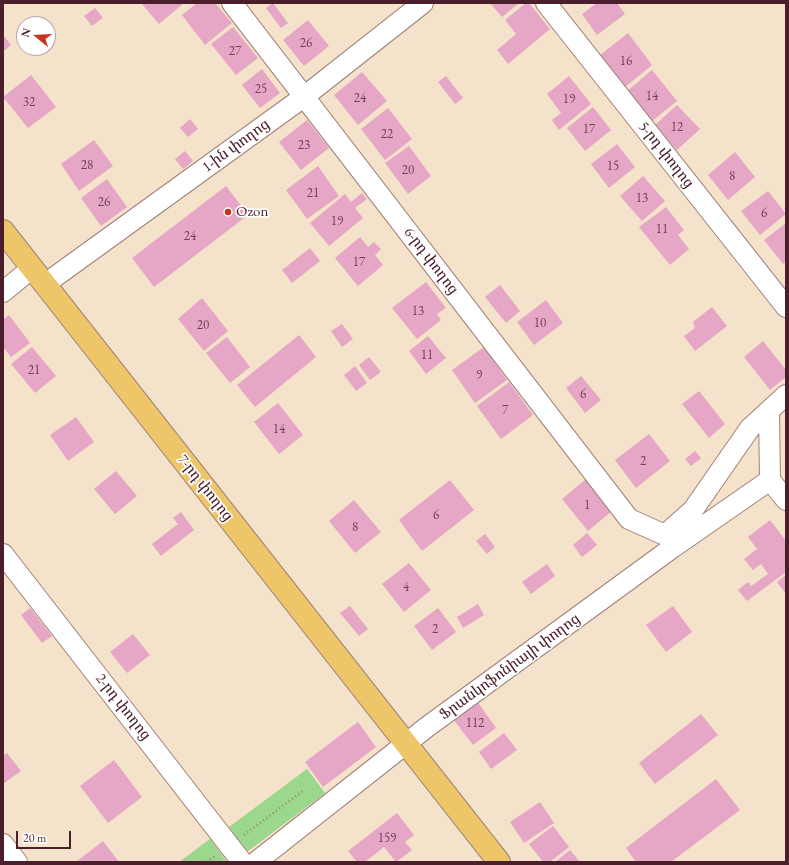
<!DOCTYPE html>
<html>
<head>
<meta charset="utf-8">
<style>
  body { margin:0 }
  #map { position:relative; width:789px; height:865px; overflow:hidden; background:#f5e2ca; font-family:"EB Garamond",serif }
  canvas { display:block }
  .frame { position:absolute; inset:0; border:4px solid #4a1f2b; pointer-events:none }
  .north { position:absolute; left:16px; top:16px; width:40px; height:40px; box-sizing:border-box; background:#fff; border:1px solid #b7a5aa; border-radius:50%; rotate:288deg; font-size:11px; font-weight:700; line-height:16px; text-align:center; color:#4a1f2b }
  .north::after { content:''; display:block; margin:auto; width:14px; height:18px; background:#c8321e; clip-path:polygon(50% 0,100% 100%,50% 72%,0 100%) }
  .scale { position:absolute; left:16px; top:831px; width:55px; height:18px; box-sizing:border-box; border:2px solid #4a1f2b; border-top:0; padding-left:5px; font-size:12px; line-height:14px; white-space:nowrap; color:#4a1f2b; -webkit-text-stroke:3px #fff; paint-order:stroke }
</style>
</head>
<body>
<div id="map">
<canvas width="789" height="865"></canvas>
<div class="frame"></div>
<div class="north">N</div>
<div class="scale">20 m</div>
</div>
<script>
const ctx = document.querySelector('canvas').getContext('2d');
ctx.lineJoin = 'round';
function paint(path, color) { ctx.fillStyle = color; ctx.fill(path, 'evenodd'); }
function stroke(path, color, width, dash) { ctx.strokeStyle = color; ctx.lineWidth = width; ctx.lineCap = dash ? 'butt' : 'round'; ctx.setLineDash(dash || []); ctx.stroke(path); }
function write(font, color, halo, rows, align = 'center') {
  ctx.font = font + ' "EB Garamond","Noto Serif Armenian",serif'; ctx.lineWidth = 3.5; ctx.setLineDash([]); ctx.textBaseline = 'middle'; ctx.strokeStyle = halo; ctx.fillStyle = color; for (const [text, x, y, turn = 0] of rows) {
    ctx.save(); ctx.translate(x, y); ctx.rotate((+turn || 0) * Math.PI / 180); ctx.textAlign = isNaN(turn) ? turn : align; if (halo) ctx.strokeText(text, 0, 0); ctx.fillText(text, 0, 0); ctx.restore();
  }
}
const green = new Path2D(`
  M307,769L325,793L247,852L229,827Z
  M210,839L227,862H179Z`);
const building = new Path2D(`
  M143,3H184L159,24L142,4Z
  M197,3H215L232,23L205,45L182,15Z
  M273,3L288,23L281,28L266,8Z
  M490,3H519L502,17Z
  M526,3H529L550,29L508,64L497,50L516,34L505,20Z
  M597,3H617L625,14L597,35L582,14Z
  M95,8L103,18L92,26L84,16Z
  M308,20L329,46L304,66L283,40Z
  M233,27L258,58L236,75L211,44Z
  M628,33L652,65L624,88L599,56Z
  M3,35L11,45L3,52Z
  M262,69L280,93L260,108L242,85Z
  M652,70L677,101L651,122L626,92Z
  M362,72L387,101L358,125L334,95Z
  M31,75L56,107L28,128L3,97Z
  M446,76L463,98L455,104L438,82Z
  M569,76L591,104L559,130L552,120L561,113L547,94Z
  M677,105L700,129L677,150L655,125Z
  M593,107L611,130L585,151L567,128Z
  M388,108L412,139L385,160L361,129Z
  M190,119L198,129L188,137L180,128Z
  M307,120L329,148L301,170L279,142Z
  M94,140L113,166L79,191L61,164Z
  M617,144L635,167L609,188L591,164Z
  M409,146L431,176L408,194L385,163Z
  M185,151L193,161L183,169L175,159Z
  M735,152L755,177L728,200L708,175Z
  M318,166L339,196L307,219L286,190Z
  M643,176L665,201L642,221L620,196Z
  M107,179L127,207L101,226L81,198Z
  M226,186L248,215L154,287L132,258Z
  M768,191L786,214L760,235L741,211Z
  M362,193L367,199L355,208L363,218L329,246L310,223L345,194L351,202Z
  M666,207L684,230L678,235L689,249L670,265L639,227Z
  M786,223V262L783,264L764,240Z
  M360,237L368,247L374,242L381,249L375,255L383,265L358,286L335,258Z
  M310,248L320,261L292,283L282,270Z
  M426,282L446,308L437,314L441,320L417,339L392,308Z
  M500,285L520,311L506,323L485,297Z
  M202,298L228,331L204,351L178,319Z
  M546,300L563,323L534,345L517,322Z
  M712,307L727,326L695,351L684,336L695,328L693,322Z
  M9,315L30,343L11,357L3,347V320Z
  M342,324L353,339L342,347L331,331Z
  M299,335L316,357L255,407L237,385Z
  M428,336L446,358L426,374L409,351Z
  M227,337L250,367L230,383L206,353Z
  M763,341L786,370V377L770,390L744,357Z
  M32,347L56,376L35,393L11,364Z
  M484,347L507,380L475,403L452,370Z
  M369,357L381,372L370,380L359,365Z
  M355,366L367,383L356,391L344,375Z
  M581,376L601,400L585,413L566,388Z
  M509,382L533,415L501,439L477,406Z
  M699,391L725,424L709,438L682,404Z
  M278,403L303,435L279,454L254,422Z
  M76,417L94,442L68,461L50,435Z
  M649,434L670,461L636,488L615,460Z
  M695,451L701,458L691,466L685,459Z
  M116,471L137,496L115,514L94,489Z
  M586,479L612,511L588,531L562,499Z
  M450,480L474,510L422,551L399,520Z
  M354,500L381,532L355,553L329,521Z
  M181,512L194,530L161,556L152,544L178,524L173,518Z
  M770,520L786,541V572L747,601L738,590L748,582L751,586L768,574L761,564L753,570L744,559L757,549L748,537Z
  M587,533L597,545L582,557L573,545Z
  M485,534L495,547L487,554L476,541Z
  M409,563L431,590L404,612L382,584Z
  M547,564L555,576L531,594L522,582Z
  M786,575V594L777,582Z
  M478,604L484,615L463,628L457,617Z
  M350,606L368,629L359,636L340,613Z
  M673,606L692,632L666,652L646,625Z
  M30,608L52,636L42,643L21,615Z
  M438,608L456,632L432,650L414,626Z
  M133,634L150,655L127,673L110,652Z
  M477,701L496,728L473,745L453,719Z
  M701,714L718,735L655,784L639,763Z
  M358,722L376,747L323,787L305,762Z
  M504,733L517,750L491,769L479,752Z
  M7,753L21,771L3,784V756Z
  M114,760L142,797L108,823L80,786Z
  M716,779L740,810L671,862H636L626,848Z
  M540,802L554,823L524,843L510,822Z
  M397,813L414,835L405,842L412,850L396,862L384,847L365,862H357L348,851Z
  M553,826L569,847L550,862H543L529,844Z
  M103,841L119,862H76Z
  M570,850L580,862H555Z`);
const path = new Path2D(`
  M244,835L304,790
  M207,862L215,856`);
const minor = new Path2D(`
  M232,3L629,519L665,535L693,510L750,428L786,395
  M546,3L786,307
  M45,284L305,96L423,3
  M3,292L32,268
  M769,411L770,480
  M770,480L786,500
  M3,554L242,862
  M3,844L17,862
  M256,862L427,727L672,548L770,480`);
const major = new Path2D(`
  M3,231L499,862`);
const markers = [
  [228,212,4,"#c8321e"]
];
const numberNames = [
  ["26",306,43],
  ["27",235,51],
  ["16",626,61],
  ["25",261,89],
  ["14",652,96],
  ["24",360,98],
  ["19",569,99],
  ["32",29,102],
  ["12",677,127],
  ["17",589,129],
  ["22",387,134],
  ["23",304,145],
  ["28",87,165],
  ["15",613,166],
  ["20",408,170],
  ["8",732,176],
  ["21",313,193],
  ["13",642,198],
  ["26",104,202],
  ["6",764,213],
  ["19",337,221],
  ["11",662,229],
  ["24",190,236],
  ["17",359,262],
  ["13",418,311],
  ["10",540,323],
  ["20",203,325],
  ["11",427,355],
  ["21",34,370],
  ["9",479,375],
  ["6",583,394],
  ["7",505,410],
  ["14",279,429],
  ["2",643,461],
  ["1",587,505],
  ["6",436,515],
  ["8",355,527],
  ["4",406,587],
  ["2",435,629],
  ["112",475,723],
  ["159",387,838]
];
const streetNames = [
  ["1-ին փողոց",236,146,-36],
  ["5-րդ փողոց",666,155,52],
  ["6-րդ փողոց",431,261,53],
  ["7-րդ փողոց",205,488,52],
  ["Ֆրանկոֆոնիայի փողոց",510,667,-36],
  ["2-րդ փողոց",123,707,52]
];
const poiNames = [
  ["Ozon",236,212]
];
paint(green, '#9bd78c');
paint(building, '#e6a6c5');
stroke(minor, '#a0807a', 22);
stroke(major, '#a0807a', 24);
stroke(path, '#a0807a', 2.5, [1, 3]);
stroke(minor, '#fff', 20);
stroke(major, '#ecc669', 22);
for (const [x, y, r, color] of markers) { const dot = new Path2D(); dot.arc(x, y, r, 0, 2 * Math.PI); ctx.fillStyle = color; ctx.fill(dot); stroke(dot, '#fff', 1.5); }
write('13px', '#714152', null, numberNames);
write('15px', '#4a1f2b', '#fff', streetNames);
write('15px', '#4a1f2b', '#fff', poiNames, 'left');
</script>
</body>
</html>
